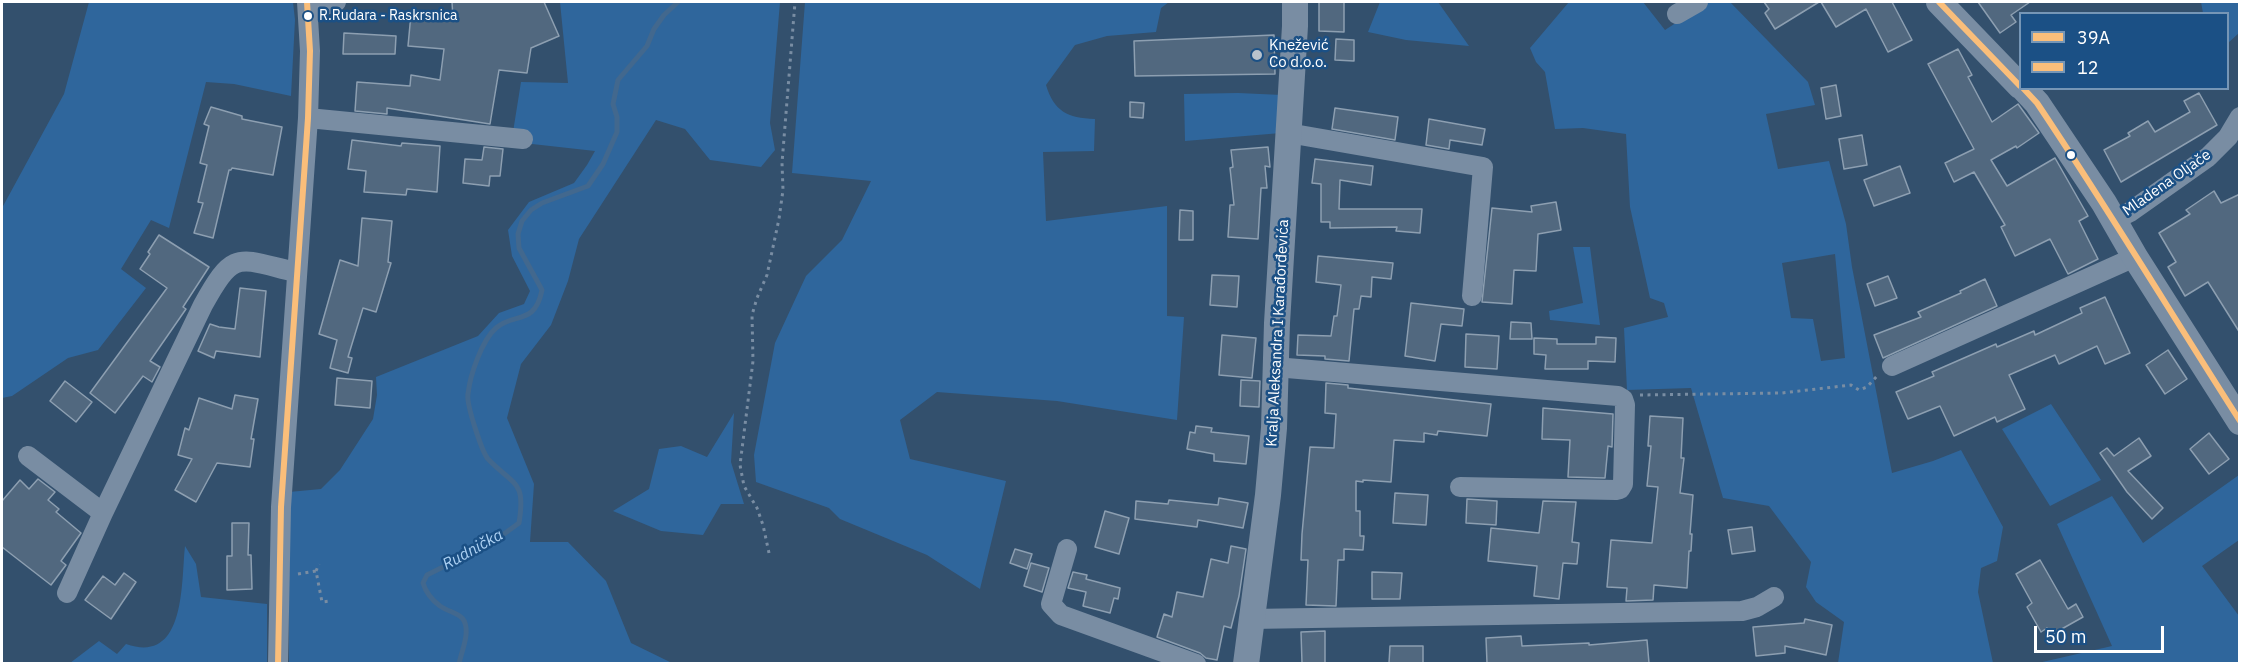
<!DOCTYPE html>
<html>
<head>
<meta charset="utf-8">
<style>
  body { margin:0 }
  #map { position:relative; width:2241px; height:665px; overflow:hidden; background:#33506d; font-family:"IBM Plex Sans",sans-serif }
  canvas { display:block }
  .frame { position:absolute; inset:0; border:3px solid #fff; pointer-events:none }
  .legend { position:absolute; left:2019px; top:12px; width:210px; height:78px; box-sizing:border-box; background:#1b5085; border:2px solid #7696b6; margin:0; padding:8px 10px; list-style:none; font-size:18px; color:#fff }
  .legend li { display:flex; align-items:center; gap:12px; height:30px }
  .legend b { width:30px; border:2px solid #7696b6 }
  .scale { position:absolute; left:2034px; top:626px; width:130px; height:27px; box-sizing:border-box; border:3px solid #fff; border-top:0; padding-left:8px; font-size:18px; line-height:21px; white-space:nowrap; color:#fff; -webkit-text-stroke:4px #1b5085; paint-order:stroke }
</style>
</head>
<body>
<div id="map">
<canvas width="2241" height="665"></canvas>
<div class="frame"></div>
<ul class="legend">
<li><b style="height:8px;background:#fabe7a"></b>39A</li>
<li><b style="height:8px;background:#fabe7a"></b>12</li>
</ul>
<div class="scale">50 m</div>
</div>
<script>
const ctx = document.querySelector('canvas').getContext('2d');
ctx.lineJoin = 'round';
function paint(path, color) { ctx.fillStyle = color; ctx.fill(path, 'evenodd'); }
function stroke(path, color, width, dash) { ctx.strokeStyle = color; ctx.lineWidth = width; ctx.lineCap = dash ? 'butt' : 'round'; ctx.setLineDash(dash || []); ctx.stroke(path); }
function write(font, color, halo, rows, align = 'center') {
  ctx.font = font + ' "IBM Plex Sans",sans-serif'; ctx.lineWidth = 5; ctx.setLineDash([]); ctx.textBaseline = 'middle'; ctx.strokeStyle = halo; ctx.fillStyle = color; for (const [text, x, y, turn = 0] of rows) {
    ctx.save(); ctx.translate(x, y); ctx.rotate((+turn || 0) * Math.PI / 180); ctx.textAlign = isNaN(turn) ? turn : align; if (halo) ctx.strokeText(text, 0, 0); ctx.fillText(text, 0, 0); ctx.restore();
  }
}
const green = new Path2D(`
  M89,2H293L295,20L291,96L234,84L206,82L169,228L151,220L121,269L146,288L98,350L68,358L12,396L2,398V208L64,94Z
  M560,2H780L770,123L775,150L761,167L710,160L685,129L656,120L579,239L568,281L551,325L521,364L507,418L534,484L530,542H568L606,581L631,643L672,663H289V492L321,489L340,470L373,419L377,395L376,377L478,336L499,313L524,304L530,291L512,256L508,230L529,202L574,183L587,165L595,151L523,143L513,132L521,82L568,83Z
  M805,2H1169L1161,8L1156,32L1107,36L1075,45L1046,85C1054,111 1067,118 1095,119L1094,151L1043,152L1046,221L1167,206V316L1184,317L1177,420L1057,401L937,392L900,420L910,459L1006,481L980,589L927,555L840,519L829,508L756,482L754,455L775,343L806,276L842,240L871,181L792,173Z
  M1380,2H1438L1469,46L1406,40L1368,32Z
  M1569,2H1643L1665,30L1708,2H1730L1808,82L1815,105L1766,114L1778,169L1829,161L1846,224L1852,267L1892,473L1933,461L1961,450L2003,527L1997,561L1981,568L1978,592L1993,663H1838L1844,622L1816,602L1806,587L1811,562L1769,506L1723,498L1691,388L1627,390L1624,328L1668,317L1664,303L1650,298L1630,207L1626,134L1583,128L1555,129L1545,72L1536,62L1530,48ZM1835,254L1845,358L1821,361L1813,319L1791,318L1782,263Z
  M2201,2H2239V33L2228,43V14L2203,13Z
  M1238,93L1282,95L1281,133L1185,141L1184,94Z
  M1573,247H1590L1600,325L1550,320L1549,311L1583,303Z
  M2051,404L2101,480L2050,506L2002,429Z
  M734,413L731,462L744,504H721L703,535L661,531L613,511L649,489L659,449L681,446L707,457Z
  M2239,475V540L2202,566L2239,616V663H2038L2112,646L2057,524L2112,496L2143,543Z
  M185,546L196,564L201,597L267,604V663H70L99,641L117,654L126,644C186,665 181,583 185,546Z`);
const stream = new Path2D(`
  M459,664C461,654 465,645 466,635C468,612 453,615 440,606C432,600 426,593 423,583L427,575L493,542L519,523C526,480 514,486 488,459C482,452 466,404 468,394C470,375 482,340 496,328C514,312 535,326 542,290L519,248L518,234L522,221L531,210L542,203L588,186L603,164L617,132V117L613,104L618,80L647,46L654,29L664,15L678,2`);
const building = new Path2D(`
  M452,2H544L559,36L531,48L527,73L499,70L490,124L387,108V114L355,111L357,82L410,86L411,75L440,80L444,49L408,46L411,14L453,18Z
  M1319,2H1344V32L1319,31Z
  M1764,2H1819L1775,29L1765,13L1769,9Z
  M1821,2H1892L1912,40L1888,52L1866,9L1836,27Z
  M1978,2H2030L2011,15L2016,22L2000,33Z
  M344,33L396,36L395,54H343Z
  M1274,35L1275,74L1135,76L1134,41Z
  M1336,39L1354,40V61L1335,60Z
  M1958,49L1972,75L1968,77L1992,122L2018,104L2039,133L2017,148L2016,146L1991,160L2007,186L2055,158L2088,216L2079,221L2098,259L2068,274L2050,239L2015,256L2001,227L2005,225L1974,172L1954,182L1945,163L1974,149L1928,64Z
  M1836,85L1841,116L1826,119L1821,88Z
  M2199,93L2217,125L2121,182L2104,150L2130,136L2128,133L2148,121L2155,132L2190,112L2184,101Z
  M1130,102L1144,103L1143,118L1130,117Z
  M211,107L242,116V119L282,127L273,175L232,168L231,170H229L213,238L194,233L203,203L198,202L207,165L200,163L209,126L204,124Z
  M1335,108L1398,117L1395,140L1332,129Z
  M1429,119L1485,129L1482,145L1450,140L1449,149L1426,145Z
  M1862,135L1867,165L1844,169L1839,139Z
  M352,140L401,146L402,143L440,146L437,192L407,189L406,195L364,192L366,171L348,169Z
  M484,147L503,149L500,176H490L489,186L463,183L465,159L482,160Z
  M1268,147L1270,167L1265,166L1267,188H1261L1258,239L1228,237L1230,205H1234L1230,168L1233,167L1231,150Z
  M1315,159L1373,166L1371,185L1340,180L1339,209H1422L1420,233L1396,231L1397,227L1330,228V222H1321V184L1312,183Z
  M1900,166L1910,193L1874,206L1864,180Z
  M2214,191L2221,203L2240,194V333L2208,282L2185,296L2168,267L2176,262L2159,233L2190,214L2186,210Z
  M1556,202L1561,230L1538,234L1536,271L1514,270L1512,304L1482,302L1492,208L1532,212L1531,206Z
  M1180,210L1193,211V240H1179Z
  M362,218L392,221L388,262L391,263L376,312L363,308L348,357L352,358L348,373L330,368L337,340L319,334L340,260L358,266Z
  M159,235L209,267L183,307L186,309L150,361L160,367L152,382L143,376L115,413L90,393L167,288L140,269L150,254L148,252Z
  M1318,256L1393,263L1391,279L1372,277L1371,297L1361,296L1359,309H1354L1349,361L1325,359V356L1297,355L1298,335L1331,336L1334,316H1337L1341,285L1316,282Z
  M1212,275L1239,276L1237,307L1210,305Z
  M1888,276L1897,298L1875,306L1867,284Z
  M1985,279L1997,306L1883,358L1874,335L1921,317L1918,312L1961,293L1960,291Z
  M240,288L266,291L260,357L216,351L214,358L198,351L210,324L219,327L235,329Z
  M2105,297L2130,353L2105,364L2097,346L2059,364L2055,355L2009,375L2025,409L1997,422L1995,417L1954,436L1940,406L1908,419L1896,392L1934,376L1932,372L1996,344L1997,347L2034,331L2035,335L2082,313L2080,308Z
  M1411,303L1464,309L1462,326L1441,324L1435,361L1405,356Z
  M1511,322L1531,323L1532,339H1510Z
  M1466,334L1499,336L1497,369L1465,367Z
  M1222,335L1256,338L1252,378L1219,375Z
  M1596,337L1616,338L1615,362L1588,361V369H1545L1546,355L1534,354V338L1557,339V344H1596Z
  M2168,350L2187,379L2165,394L2146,365Z
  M337,378L372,381L370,408L335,405Z
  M1241,380L1260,381L1259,407L1240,406Z
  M65,381L92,402L76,422L50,401Z
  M1326,383L1348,385V388L1491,404L1487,436L1438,431L1437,435L1424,433V442L1394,440L1391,482L1363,480V482L1356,481V511H1360V536H1364L1363,550L1344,549V560H1338L1336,606L1306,605L1308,560H1301L1302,534L1310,447L1334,448L1336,414L1325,413Z
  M235,395L258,399L251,439H254L250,467L217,463L196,502L175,490L192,459L178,455L185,428L189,430L199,398L232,409Z
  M1543,408L1613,414L1612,447L1608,446L1605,478L1568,477L1570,440L1542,439Z
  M1650,416L1683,418L1681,458H1684L1680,493L1693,495L1690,534H1692L1691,551H1689L1687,588L1654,585L1653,600L1626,601L1627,588L1607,587L1611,540L1652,543L1658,487L1647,486L1651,446H1648Z
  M1196,426L1212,428L1211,432L1249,436L1246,464L1214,461V454L1187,449L1190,432L1195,433Z
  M2209,433L2229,459L2209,474L2190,449Z
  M2139,438L2151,456L2128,471L2163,508L2152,519L2127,492L2100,453L2107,448L2114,456Z
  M38,479L55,492L48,500L59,509L56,512L81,533L61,561L66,565L51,585L2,547V501L20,480L29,489Z
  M1395,493L1428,495L1426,525L1393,523Z
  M1219,498L1248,503L1243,528L1198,520L1197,527L1135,519L1136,501L1168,504L1169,500L1218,505Z
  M1467,499L1497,501L1496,525L1466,523Z
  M1543,501L1576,502L1572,542L1579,543L1577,564L1563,563L1559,599L1534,596L1537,566L1488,561L1491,528L1539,533Z
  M1105,511L1129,518L1119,554L1095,547Z
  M232,523H249L248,555H251L252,589L227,590V556H232Z
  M1752,527L1755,551L1732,554L1728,530Z
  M1231,546L1246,549L1239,596L1231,628L1224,626L1217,660L1206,658L1200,653L1157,637L1164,614L1172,617L1177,592L1203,597L1211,559L1228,563Z
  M1015,549L1032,554L1027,569L1010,563Z
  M2040,560L2068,609L2076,604L2083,617L2051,635L2047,628L2041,632L2027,607L2032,603L2016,574Z
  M1031,563L1049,568L1042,592L1024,586Z
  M1073,572L1087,575L1086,579L1120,588L1118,599L1114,598L1110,613L1083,606L1086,592L1068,588Z
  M1372,572L1402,573L1400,599H1372Z
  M124,573L136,582L111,619L85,600L103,576L115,585Z
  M1805,619L1832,625L1826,655L1785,646V653L1756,656L1753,627L1804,623Z
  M1325,631V663H1302L1301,632Z
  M1521,636L1522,646L1589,643V645L1647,640L1649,663H1487L1486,638Z
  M1390,646H1423V663H1389Z`);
const path = new Path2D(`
  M1640,395L1782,393L1851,385L1859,390L1867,387L1878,375
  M769,553L763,525L757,508L744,486L740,465L753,361L752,315L757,298L767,275L779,219L783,190L782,163L795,2
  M316,571L319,564
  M298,574L316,571L322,602L330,601`);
const minor = new Path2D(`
  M308,10L336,2
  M1677,14L1698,2
  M308,118L523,139
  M1288,133L1483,167L1472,296
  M2114,220L2130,212L2208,157L2228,137L2240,117
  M1892,366L2135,257
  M1275,367L1618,396L1623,399L1625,405L1623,484L1620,489L1616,490L1460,487
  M28,456L103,513L203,305C234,249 237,258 295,272
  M1067,549L1051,604L1061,615L1196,664
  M67,593L103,513
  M1251,619L1742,611L1757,607L1774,597
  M278,664L281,507L308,118L310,51L307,2`);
const tertiary = new Path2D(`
  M1939,2L2020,86
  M2023,88L2037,103L2104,203L2135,257L2240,422
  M1246,664L1268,495L1274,428L1277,323L1295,26V2`);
const bus1 = new Path2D(`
  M278,664L281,507L308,118L310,51L307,2`);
const bus2 = new Path2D(`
  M1939,2L2020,86
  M2023,88L2037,103C2107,207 2172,315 2240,421`);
const markers = [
  [308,16,5,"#fff"],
  [1257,55,6,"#b8c2cc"],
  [2071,155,5,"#fff"]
];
const busNames = [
  ["R.Rudara - Raskrsnica",319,16]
];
const poiNames = [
  ["Knežević",1269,46],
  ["Co d.o.o.",1269,63]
];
const streetNames = [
  ["Mladena Oljače",2167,183,-35],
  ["Kralja Aleksandra I Karađorđevića",1278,333,-87]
];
const waterNames = [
  ["Rudnička",473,550,-29]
];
paint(green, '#2f669c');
stroke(stream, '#42688e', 5);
paint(building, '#51687f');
stroke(building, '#8d9fb1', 1.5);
stroke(path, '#798da3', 3, [3, 4.5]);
stroke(minor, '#798da3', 20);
stroke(tertiary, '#798da3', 26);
stroke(bus1, '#fabe7a', 6);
stroke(bus2, '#fabe7a', 6);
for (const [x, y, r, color] of markers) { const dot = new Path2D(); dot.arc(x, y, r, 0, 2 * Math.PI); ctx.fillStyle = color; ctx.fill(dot); stroke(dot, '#1b5085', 2); }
write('14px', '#fff', '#1b5085', busNames, 'left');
write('15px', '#fff', '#1b5085', poiNames, 'left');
write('15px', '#fff', '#1b5085', streetNames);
write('italic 16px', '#add1f3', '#1b5085', waterNames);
</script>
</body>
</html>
